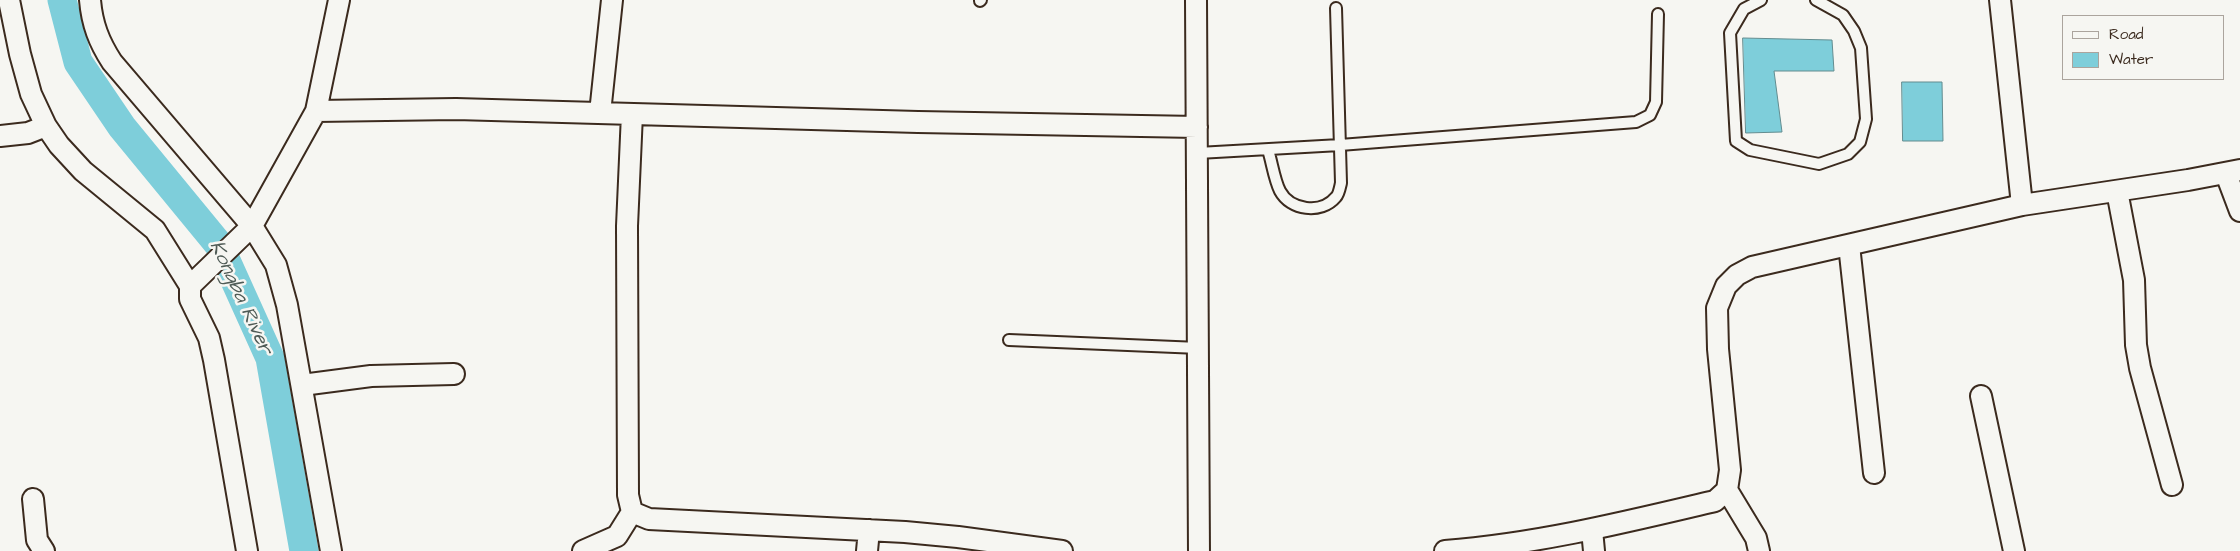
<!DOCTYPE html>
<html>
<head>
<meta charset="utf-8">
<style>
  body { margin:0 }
  #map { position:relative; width:2240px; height:551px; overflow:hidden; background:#f6f6f2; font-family:"Architects Daughter",sans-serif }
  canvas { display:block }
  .legend { position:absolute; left:2062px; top:15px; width:162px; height:65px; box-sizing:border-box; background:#f6f6f2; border:1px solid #aba49d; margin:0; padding:6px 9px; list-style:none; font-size:15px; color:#3b2a1e }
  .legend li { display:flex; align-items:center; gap:10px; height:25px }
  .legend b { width:25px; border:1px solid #aba49d }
</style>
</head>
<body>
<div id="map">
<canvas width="2240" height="551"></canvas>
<ul class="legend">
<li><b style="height:6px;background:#f6f6f2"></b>Road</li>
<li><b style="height:14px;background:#7eceda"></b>Water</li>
</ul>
</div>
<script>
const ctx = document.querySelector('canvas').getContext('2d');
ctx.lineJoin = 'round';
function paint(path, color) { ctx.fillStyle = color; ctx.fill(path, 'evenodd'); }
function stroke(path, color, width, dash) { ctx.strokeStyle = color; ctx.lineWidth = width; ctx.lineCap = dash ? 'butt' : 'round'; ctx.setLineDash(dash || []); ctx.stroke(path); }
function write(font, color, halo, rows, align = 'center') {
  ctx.font = font + ' "Architects Daughter",sans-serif'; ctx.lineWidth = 5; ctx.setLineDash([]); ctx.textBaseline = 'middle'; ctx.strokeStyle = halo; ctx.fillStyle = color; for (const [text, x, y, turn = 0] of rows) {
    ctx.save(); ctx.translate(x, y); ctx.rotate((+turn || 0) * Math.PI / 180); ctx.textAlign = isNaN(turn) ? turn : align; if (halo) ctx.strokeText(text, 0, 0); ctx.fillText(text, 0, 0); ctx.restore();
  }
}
const water = new Path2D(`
  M1743,38L1832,40L1834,71H1774L1782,132L1746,133Z
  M1902,82H1942L1943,141H1903Z`);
const river = new Path2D(`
  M62,0L78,62L122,127L219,245L270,358L304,551`);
const service = new Path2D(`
  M1761,0L1744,9L1730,33L1736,141L1750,150L1819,164L1848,154L1860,142L1866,119L1861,48L1854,31L1843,15L1816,0
  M980,1L981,0
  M1268,150C1272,162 1274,179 1280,191C1290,210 1321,215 1336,197C1339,194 1340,187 1341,183L1336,8
  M1198,153L1340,145L1636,122L1650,115L1656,102L1658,14
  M1009,340L1199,348`);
const minor = new Path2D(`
  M9,0L20,54L31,94L46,126L59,145L83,171L155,230L190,286
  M90,0C92,24 99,42 112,62L252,226L276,265L287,305L331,551
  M1196,0L1199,551
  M2000,0L2022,205
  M316,111L456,109L918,122L1197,127
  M600,113L612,0
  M632,114L627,226L628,495L632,512L649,519L905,532L958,537L1062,551
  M0,136L28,133L46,126
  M2226,174L2240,211
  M2117,191L2134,280L2136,345L2140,368L2172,485
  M1849,245L1874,473
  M302,385L371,376L454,374
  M1981,396L2014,551
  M1727,490L1756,538L1759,551
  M33,499L37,540L44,551
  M1592,530L1594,551
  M247,551L214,360L209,338L190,299V286L252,226L316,111L339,0
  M583,551L617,536L632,512
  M867,551L869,530
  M1445,551C1537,544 1626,522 1715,501L1727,490L1730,470L1718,349L1717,308L1726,286L1737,275L1752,267L2022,205L2188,180L2240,170`);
const waterNames = [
  ["Kongba River",240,298,65]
];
paint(water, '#7eceda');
stroke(water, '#638c8f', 1);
stroke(river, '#7eceda', 29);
stroke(service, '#3b2a1e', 14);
stroke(minor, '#3b2a1e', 24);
stroke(service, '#f6f6f2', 10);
stroke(minor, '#f6f6f2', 20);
write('italic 20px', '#4f5b56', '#f6f6f2', waterNames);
</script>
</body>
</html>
